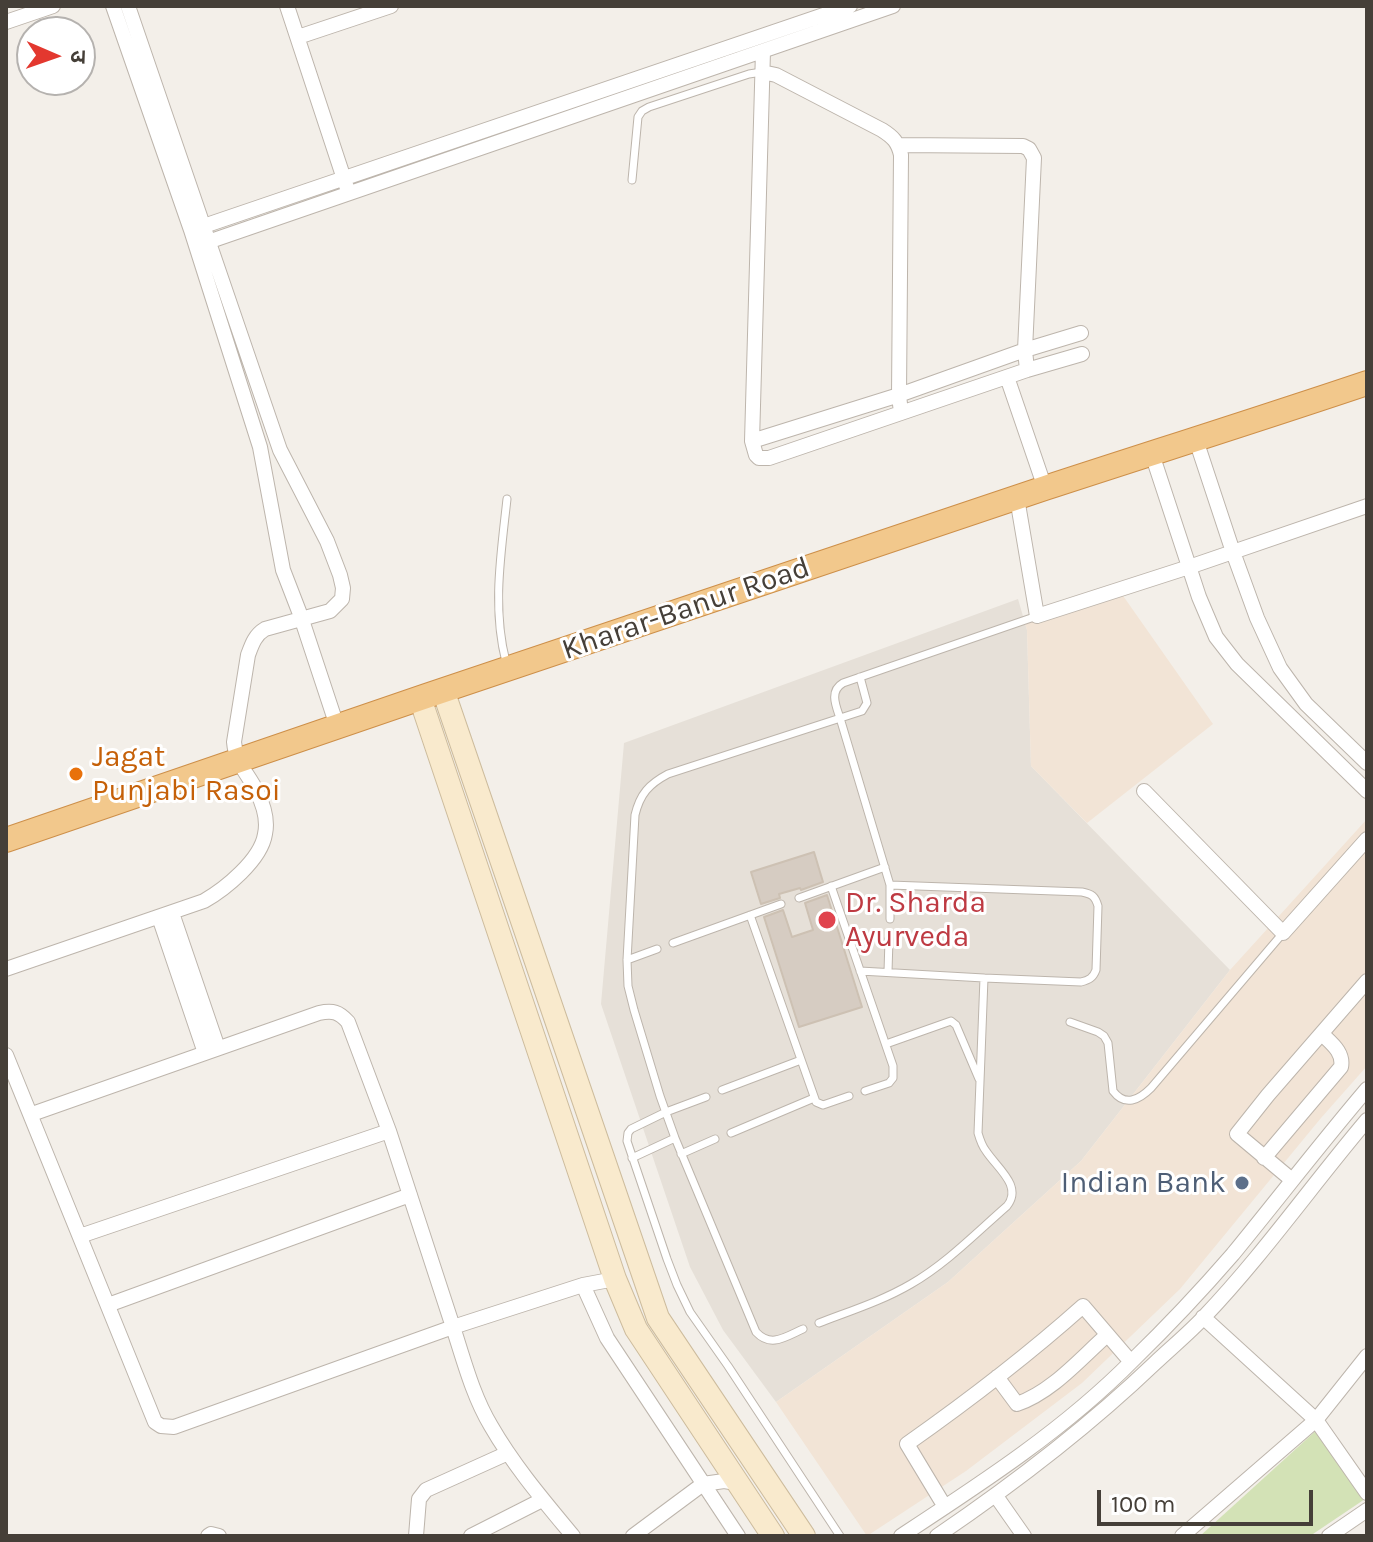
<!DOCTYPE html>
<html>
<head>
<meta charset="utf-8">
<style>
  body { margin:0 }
  #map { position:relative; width:1373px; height:1542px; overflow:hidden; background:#f3efe9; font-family:Karla,"Noto Sans Devanagari",sans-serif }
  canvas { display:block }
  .frame { position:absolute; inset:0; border:8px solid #453f38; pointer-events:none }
  .north { position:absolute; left:16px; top:16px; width:80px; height:80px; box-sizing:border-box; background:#fff; border:2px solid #b5b2af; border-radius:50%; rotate:92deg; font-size:22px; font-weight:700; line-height:32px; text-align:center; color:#453f38 }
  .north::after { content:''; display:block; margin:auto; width:28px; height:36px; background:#e3382f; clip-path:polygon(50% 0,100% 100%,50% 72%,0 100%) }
  .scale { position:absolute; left:1097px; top:1490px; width:216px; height:36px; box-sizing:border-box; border:4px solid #453f38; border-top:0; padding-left:10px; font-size:24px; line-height:28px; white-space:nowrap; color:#453f38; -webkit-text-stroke:6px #fff; paint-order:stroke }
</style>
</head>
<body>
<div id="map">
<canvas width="1373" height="1542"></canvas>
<div class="frame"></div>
<div class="north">उ</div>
<div class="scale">100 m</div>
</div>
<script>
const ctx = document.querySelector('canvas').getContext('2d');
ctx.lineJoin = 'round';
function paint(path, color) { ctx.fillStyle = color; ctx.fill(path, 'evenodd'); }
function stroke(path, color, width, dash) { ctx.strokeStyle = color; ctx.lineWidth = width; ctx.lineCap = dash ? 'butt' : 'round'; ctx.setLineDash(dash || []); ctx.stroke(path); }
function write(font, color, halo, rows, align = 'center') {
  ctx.font = font + ' Karla,sans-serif'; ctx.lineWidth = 6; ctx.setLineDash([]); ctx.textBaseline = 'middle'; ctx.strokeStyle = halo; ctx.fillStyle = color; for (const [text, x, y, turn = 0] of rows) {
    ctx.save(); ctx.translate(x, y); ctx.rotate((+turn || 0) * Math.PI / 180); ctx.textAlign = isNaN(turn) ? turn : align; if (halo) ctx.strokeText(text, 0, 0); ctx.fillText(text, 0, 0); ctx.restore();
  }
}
const residential = new Path2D(`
  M1018,599L1027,630L1031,766L1230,970L1081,1161L948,1282L776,1402L723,1330L690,1267L601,1004L624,743Z`);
const commercial = new Path2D(`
  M1119,590L1213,724L1087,823L1031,766L1027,630L1025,623Z
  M1367,819V1066L1321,1118L1180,1289L1082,1383L966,1471L867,1536L776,1402L948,1282L1081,1161L1230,970Z`);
const green = new Path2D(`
  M1320,1427L1365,1499L1310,1536H1200Z`);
const building = new Path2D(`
  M814,852L823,882L801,890L800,888L779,894L780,898L761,904L751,872Z
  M827,895L862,1007L799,1027L764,917L783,910L792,937L813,930L805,903Z`);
const service = new Path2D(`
  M632,180L638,117L642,111L649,107L749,74L762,72
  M506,662C492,608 501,554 507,499
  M831,886L893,1066V1078L889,1083L865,1091
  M799,898L885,867
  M750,915L816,1102L823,1105L849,1096
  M890,919V885
  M673,943L781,904
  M627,960L657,949
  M860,971L984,978
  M888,972L889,939
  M1070,1022L1098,1032L1104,1036L1108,1043L1113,1091C1125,1107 1139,1100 1151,1088L1283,933
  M886,1044L951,1021L956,1025L979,1079
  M722,1090L801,1060
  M706,1097L666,1112L631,1129L628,1133L627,1141L667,1259L677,1285L690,1312L728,1366L840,1536
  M731,1133L814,1098
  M681,1154L715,1139
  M632,1158L675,1138
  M819,1323C850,1311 882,1301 911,1284C946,1264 976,1233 1007,1206C1023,1186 997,1168 986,1151C982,1146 980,1140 978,1133L984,978L1081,982C1089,980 1093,978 1096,970L1098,906C1095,896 1092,894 1082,892L890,885L840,718C836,706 829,691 843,683L1037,616
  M803,1329C785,1337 771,1348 756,1332L675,1138L660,1096L634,1010L628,986L627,960L635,815C640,794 649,784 668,774L862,711L867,703L860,677`);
const minor = new Path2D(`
  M113,6L191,230L260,447L283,570L300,614L337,726
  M287,6L347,188
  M6,22L53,6
  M298,37L391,6
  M763,51L752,441L756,455L759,458H769L1027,370L1082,354
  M762,72L776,75L882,130C893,137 898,142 901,155L899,395L901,413
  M899,145L1023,146L1029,149L1034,158L1025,350L1027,370
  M195,229L850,6
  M202,244L893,6
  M1007,377L1045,488
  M1196,440L1233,552L1257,618L1280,668L1306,704L1367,763
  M752,441L899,395L1025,350L1081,333
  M1152,454L1199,597L1216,637L1237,664L1367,791
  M1017,498L1037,616L1189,567L1367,506
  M1144,791L1283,933L1367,839
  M172,913L218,1048
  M159,917L205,1053
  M6,969L204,901C225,889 261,860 265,834C268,820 263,804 257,792C248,773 236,765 234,742L248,655C252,644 255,635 265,629L330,611L342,599L343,588L340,575L327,541L280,450L128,6
  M6,1055L155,1422L161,1426L174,1427L453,1327L389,1131L348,1022C339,1012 333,1010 319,1013L32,1114
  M1264,1158L1341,1067C1344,1052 1331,1043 1322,1034
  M1292,1180L1237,1134L1268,1095L1367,981
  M80,1236L389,1131
  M583,1285L607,1338L738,1536
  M108,1305L410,1195
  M1203,1317L1316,1420L1367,1493
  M997,1377L1017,1404C1052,1392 1080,1359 1107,1335
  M996,1496L1024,1536
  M945,1507L907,1444C968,1401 1027,1356 1083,1306L1131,1362
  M208,1536L211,1534L219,1536
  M416,1536L419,1499L426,1490L508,1453
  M471,1536L542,1500
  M573,1536C544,1501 514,1466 491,1426C473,1396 464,1361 453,1327L583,1285L615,1279
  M633,1536L703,1484L724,1481L737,1483
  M901,1536C982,1483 1065,1429 1133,1360C1168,1326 1201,1291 1233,1254C1278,1199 1321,1143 1367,1089
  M937,1536C1015,1483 1087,1428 1155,1363C1172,1347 1189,1333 1204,1317C1263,1255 1312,1185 1367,1120
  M1182,1536L1316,1420L1367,1356
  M1329,1536L1367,1510`);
const secondary = new Path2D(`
  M443,690L658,1318L804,1536
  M420,698L615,1279L636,1329L773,1536`);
const trunk = new Path2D(`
  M6,840C352,721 697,603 1045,488C1152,453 1260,419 1367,383`);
const markers = [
  [76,774,8,"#e8710a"],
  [827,920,10,"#e0444e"],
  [1242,1183,8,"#5c6f8a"]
];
const streetNames = [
  ["Kharar-Banur Road",686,609,-19]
];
const foodNames = [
  ["Jagat",92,757],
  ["Punjabi Rasoi",92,791]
];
const healthNames = [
  ["Dr. Sharda",845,903],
  ["Ayurveda",845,937]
];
const serviceNames = [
  ["Indian Bank",1226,1183]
];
paint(residential, '#e6e0d8');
paint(commercial, '#f2e4d6');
paint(green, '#d3e2b6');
paint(building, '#d6ccc2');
stroke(building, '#cdc1b3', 2);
stroke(service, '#bdb5ac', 9);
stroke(minor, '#bdb5ac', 16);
stroke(secondary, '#cdbc9d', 24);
stroke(trunk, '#cd8f49', 26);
stroke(service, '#fff', 7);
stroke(minor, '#fff', 14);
stroke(secondary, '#f9eacd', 22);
stroke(trunk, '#f2c88c', 24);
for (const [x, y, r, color] of markers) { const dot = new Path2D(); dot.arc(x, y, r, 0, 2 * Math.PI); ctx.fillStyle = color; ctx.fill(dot); stroke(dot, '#fff', 3); }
write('30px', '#453f38', '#fff', streetNames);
write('30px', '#c56008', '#fff', foodNames, 'left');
write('30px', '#be3a42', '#fff', healthNames, 'left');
write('30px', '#4e5e75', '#fff', serviceNames, 'right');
</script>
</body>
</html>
